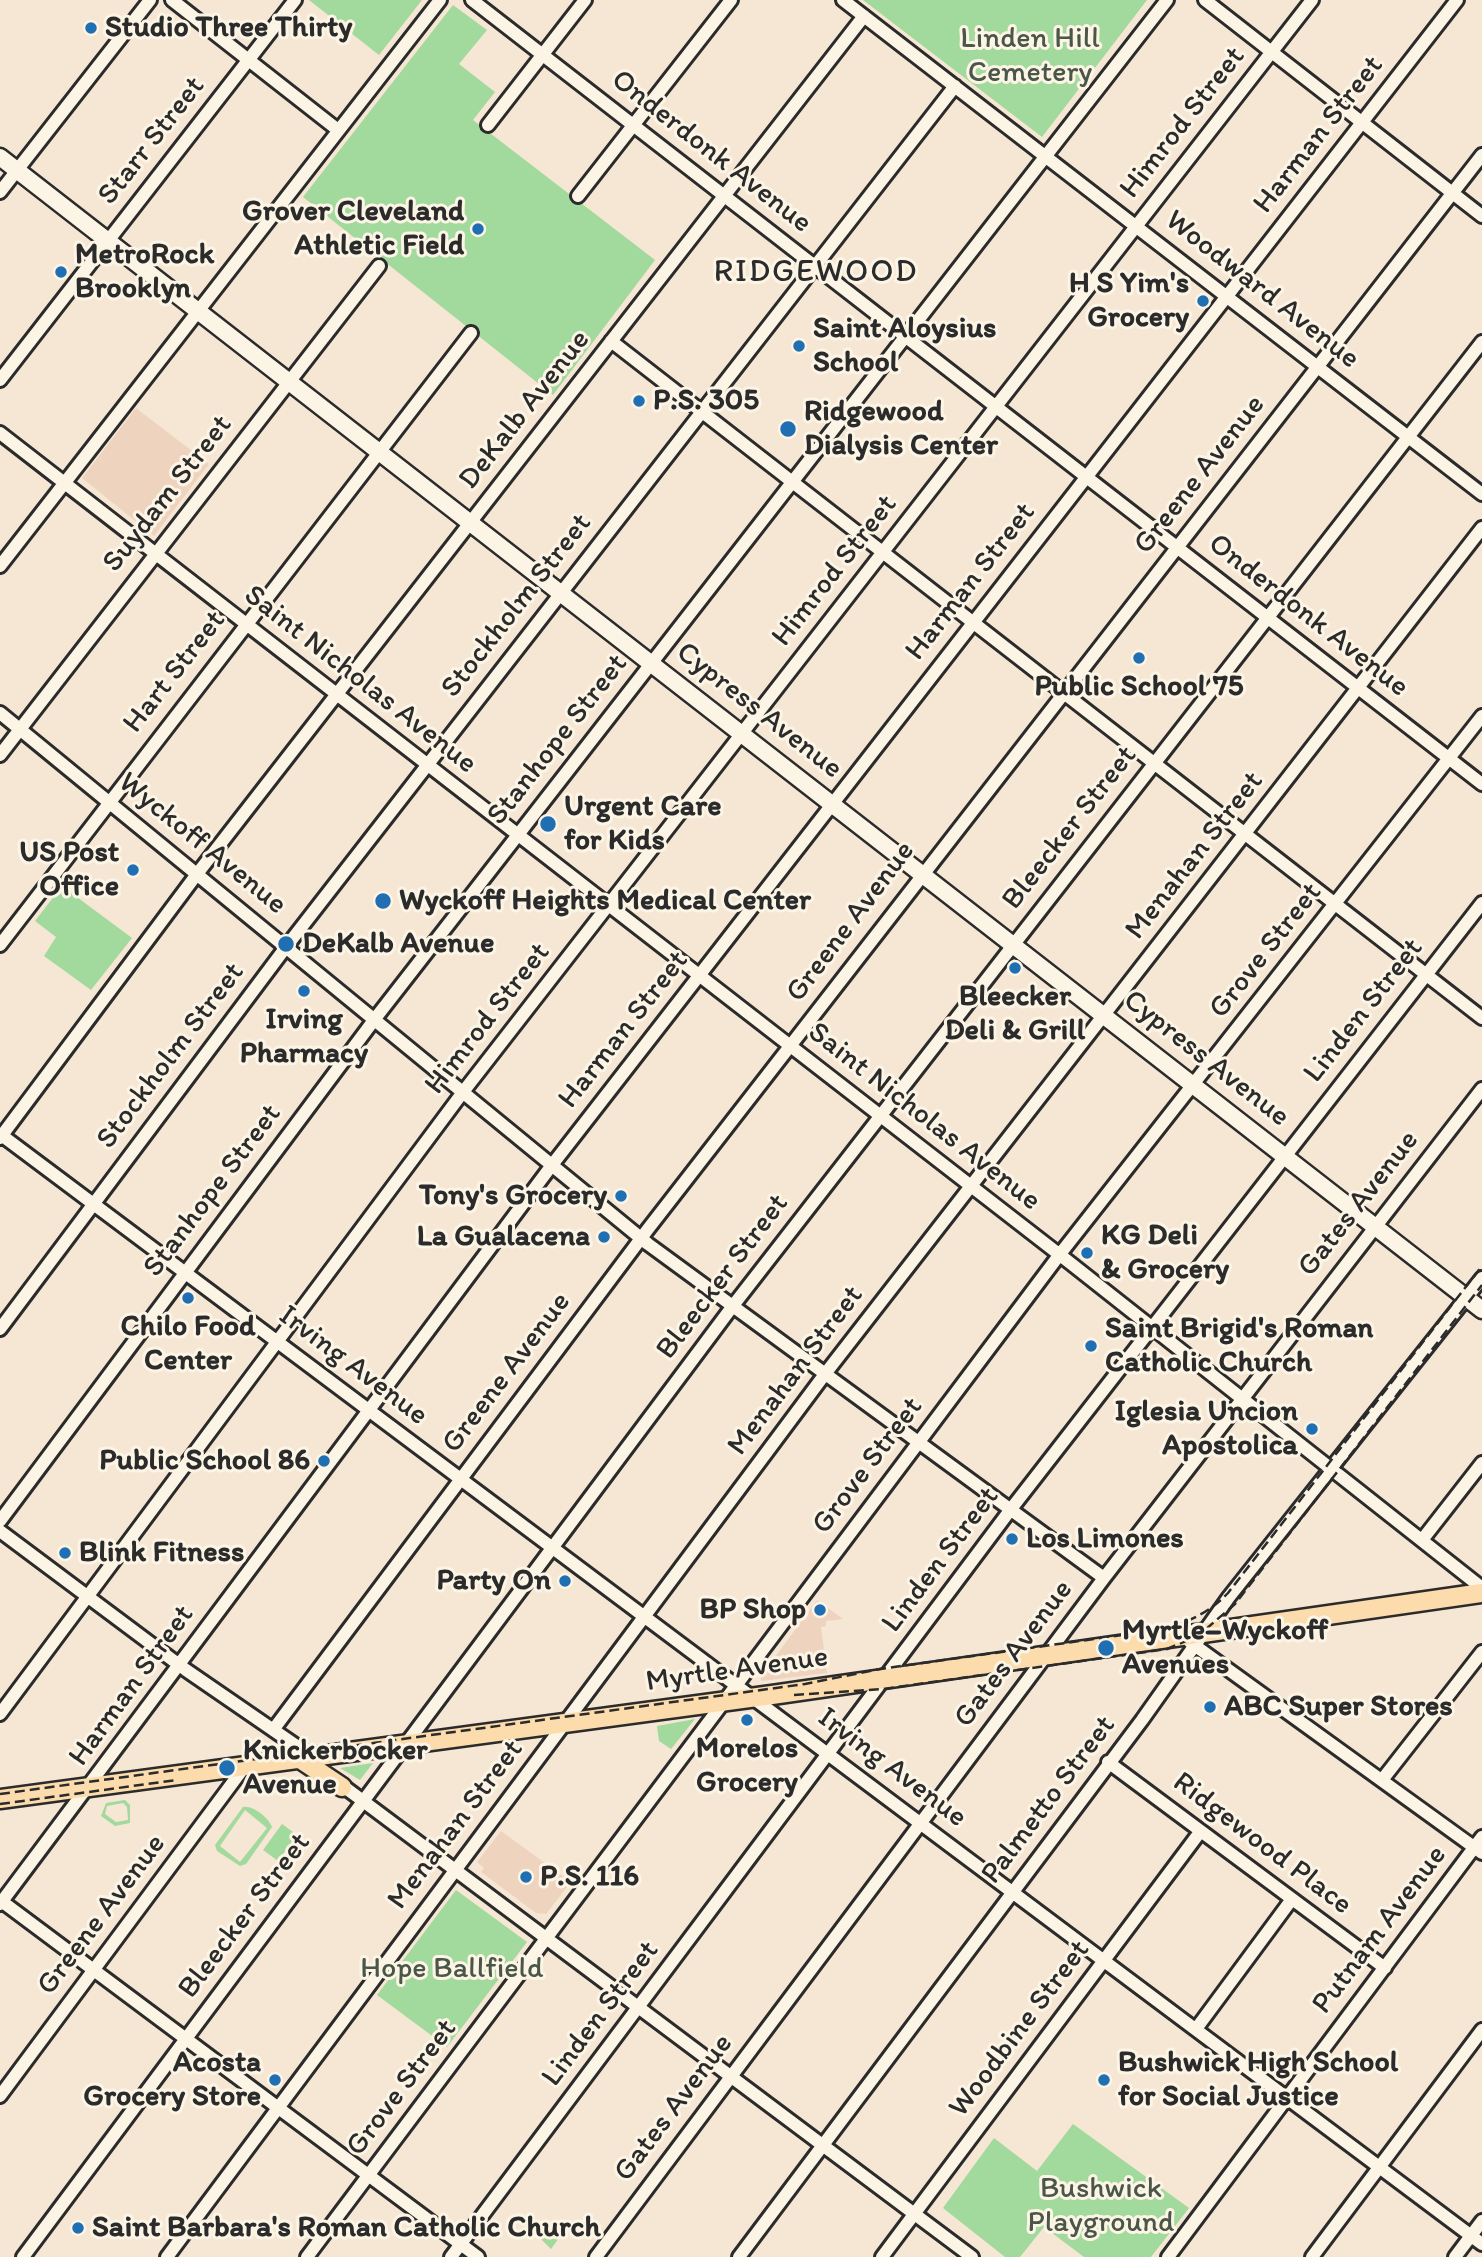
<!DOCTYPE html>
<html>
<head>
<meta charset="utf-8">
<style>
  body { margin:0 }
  canvas { display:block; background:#f6e6d4 }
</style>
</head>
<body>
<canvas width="1482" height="2257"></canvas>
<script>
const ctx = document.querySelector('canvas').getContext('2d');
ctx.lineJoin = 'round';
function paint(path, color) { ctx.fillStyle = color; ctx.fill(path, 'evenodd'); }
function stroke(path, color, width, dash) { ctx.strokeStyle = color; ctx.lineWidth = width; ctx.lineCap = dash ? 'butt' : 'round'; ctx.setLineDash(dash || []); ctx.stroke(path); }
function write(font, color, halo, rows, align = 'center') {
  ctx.font = font + ' Itim,sans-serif'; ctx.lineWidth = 6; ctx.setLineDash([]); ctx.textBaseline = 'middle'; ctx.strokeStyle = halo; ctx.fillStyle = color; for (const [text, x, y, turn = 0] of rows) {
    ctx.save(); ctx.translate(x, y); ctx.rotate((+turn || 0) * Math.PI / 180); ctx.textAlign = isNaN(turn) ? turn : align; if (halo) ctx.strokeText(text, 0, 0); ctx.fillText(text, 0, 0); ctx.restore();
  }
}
const built = new Path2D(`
  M136,408L209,464L154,536L82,478Z
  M817,1600L843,1619L826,1621V1626L821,1627L827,1673L761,1681V1676Z
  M501,1831L571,1882L546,1914L536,1913L481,1872L484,1868L477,1862Z`);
const green = new Path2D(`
  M309,0H422L379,55Z
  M863,0H1147L1042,137Z
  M453,5L487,30L459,64L495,92L473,120L655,260L553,395L303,197Z
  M62,886L132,938L91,990L44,956L56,937L35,921Z
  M695,1719L671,1749L659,1741L657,1726Z
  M373,1763L360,1780L340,1768Z
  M125,1800L130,1805V1823L115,1826L101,1816L106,1803ZM123,1803L127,1807L128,1820L116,1822L105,1814L107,1806Z
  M243,1807C253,1805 269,1818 272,1827L246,1864L240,1866L217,1851L215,1845ZM245,1810L267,1828L240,1862L220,1846Z
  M282,1824L297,1835L278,1861L263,1850Z
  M456,1890L527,1942L447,2047L377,1995Z
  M1073,2124L1189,2208L1151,2257H1084L1044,2227L1020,2257H1005L943,2208L994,2138L1037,2171Z
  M542,2228L559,2238L551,2249L537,2235Z`);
const street = new Path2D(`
  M172,0L338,130
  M472,0L1482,784
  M843,0L1482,494
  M1205,0L1482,216
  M488,125L585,0
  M0,192L150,0
  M578,196L731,0
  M611,341L1482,1018
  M0,380L295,0
  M0,433L1069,1262L1482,1588
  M0,566L440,0
  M0,713L648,1244L1104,1578
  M0,755L379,266
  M0,945L471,333
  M0,1134L1482,2244
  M0,1138L197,874L864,16
  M0,1329L286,947L955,86
  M0,1521L374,1020L1167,0
  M0,1531L186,1670L314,1758
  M1422,1540L1482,1463
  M1190,1642L1482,1853
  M0,1714L463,1092L1312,0
  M273,1730L648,1229L1482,155
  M1108,1762L1385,1968
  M1382,1780L1482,1652
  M339,1783L972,2257
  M0,1900L478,2257
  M0,1904L552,1165L1457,0
  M1196,2029L1292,1899
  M0,2096L245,1766
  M23,2257L732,1307L1482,342
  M167,2257L825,1374L1482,528
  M307,2257L1060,1254L1482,716
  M451,2257L1011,1509L1482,903
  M596,2257L1104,1578L1482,1089
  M739,2257L1142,1720L1229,1597L1482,1278
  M882,2257L1200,1832
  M1168,2257L1482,1837
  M1312,2257L1482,2030
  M1455,2257L1482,2221`);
const secondary = new Path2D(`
  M0,157L1482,1310`);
const primary = new Path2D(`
  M300,1759L342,1787
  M0,1799L772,1695L1482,1593`);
const rail = new Path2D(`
  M794,1695L883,1689L1167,1649L1198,1636L1235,1604L1482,1285
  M0,1794L805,1684L880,1669L1151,1631C1181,1626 1207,1615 1228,1593L1482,1266
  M0,1804L177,1780`);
const markers = [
  [91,28,7,"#1f6fb2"],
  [478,229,7,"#1f6fb2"],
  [61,272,7,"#1f6fb2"],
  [1203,301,7,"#1f6fb2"],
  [799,346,7,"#1f6fb2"],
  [639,401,7,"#1f6fb2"],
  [788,429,9,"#1f6fb2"],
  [1139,658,7,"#1f6fb2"],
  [548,824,9,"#1f6fb2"],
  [133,870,7,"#1f6fb2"],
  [383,901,9,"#1f6fb2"],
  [286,944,9,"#1f6fb2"],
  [1015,968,7,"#1f6fb2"],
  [304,991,7,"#1f6fb2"],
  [621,1196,7,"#1f6fb2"],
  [604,1237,7,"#1f6fb2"],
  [1087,1253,7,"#1f6fb2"],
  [188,1298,7,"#1f6fb2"],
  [1091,1346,7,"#1f6fb2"],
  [1312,1429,7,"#1f6fb2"],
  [324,1461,7,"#1f6fb2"],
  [1012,1539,7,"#1f6fb2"],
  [65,1553,7,"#1f6fb2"],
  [565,1581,7,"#1f6fb2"],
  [820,1610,7,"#1f6fb2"],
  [1106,1648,9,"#1f6fb2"],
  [1210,1707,7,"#1f6fb2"],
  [747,1720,7,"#1f6fb2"],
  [227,1768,9,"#1f6fb2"],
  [526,1877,7,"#1f6fb2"],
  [275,2080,7,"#1f6fb2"],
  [1104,2080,7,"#1f6fb2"],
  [78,2228,7,"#1f6fb2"]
];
const poiNames = [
  ["Studio Three Thirty",105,28],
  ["Grover Cleveland",464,212,"right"],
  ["Athletic Field",464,246,"right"],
  ["MetroRock",75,255],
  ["Brooklyn",75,289],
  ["H S Yim's",1189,284,"right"],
  ["Grocery",1189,318,"right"],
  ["Saint Aloysius",813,329],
  ["School",813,363],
  ["P.S. 305",653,401],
  ["Ridgewood",804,412],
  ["Dialysis Center",804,446],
  ["Public School 75",1139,687,"center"],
  ["Urgent Care",564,807],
  ["for Kids",564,841],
  ["US Post",119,853,"right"],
  ["Office",119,887,"right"],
  ["Wyckoff Heights Medical Center",399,901],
  ["DeKalb Avenue",302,944],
  ["Bleecker",1015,997,"center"],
  ["Deli & Grill",1015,1031,"center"],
  ["Irving",304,1020,"center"],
  ["Pharmacy",304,1054,"center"],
  ["Tony's Grocery",607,1196,"right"],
  ["KG Deli",1101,1236],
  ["& Grocery",1101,1270],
  ["La Gualacena",590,1237,"right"],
  ["Chilo Food",188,1327,"center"],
  ["Center",188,1361,"center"],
  ["Saint Brigid's Roman",1105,1329],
  ["Catholic Church",1105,1363],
  ["Iglesia Uncion",1298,1412,"right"],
  ["Apostolica",1298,1446,"right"],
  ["Public School 86",310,1461,"right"],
  ["Los Limones",1026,1539],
  ["Blink Fitness",79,1553],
  ["Party On",551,1581,"right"],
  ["BP Shop",806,1610,"right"],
  ["Myrtle–Wyckoff",1122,1631],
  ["Avenues",1122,1665],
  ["ABC Super Stores",1224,1707],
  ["Morelos",747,1749,"center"],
  ["Grocery",747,1783,"center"],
  ["Knickerbocker",243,1751],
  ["Avenue",243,1785],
  ["P.S. 116",540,1877],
  ["Acosta",261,2063,"right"],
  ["Grocery Store",261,2097,"right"],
  ["Bushwick High School",1118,2063],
  ["for Social Justice",1118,2097],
  ["Saint Barbara's Roman Catholic Church",92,2228]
];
const parkNames = [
  ["Linden Hill",1030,39],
  ["Cemetery",1030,73],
  ["Hope Ballfield",452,1969],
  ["Bushwick",1101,2189],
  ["Playground",1101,2223]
];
const streetNames = [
  ["Himrod Street",1183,123,-52],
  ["Harman Street",1319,135,-52],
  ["Starr Street",152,141,-52],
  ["Onderdonk Avenue",711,152,38],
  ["Woodward Avenue",1262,290,38],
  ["DeKalb Avenue",525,410,-52],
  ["Greene Avenue",1200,475,-52],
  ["Suydam Street",168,494,-52],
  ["Himrod Street",835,571,-52],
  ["Harman Street",971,582,-52],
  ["Stockholm Street",517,606,-52],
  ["Onderdonk Avenue",1308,616,38],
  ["Hart Street",175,672,-52],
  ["Saint Nicholas Avenue",360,680,38],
  ["Cypress Avenue",759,711,38],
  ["Stanhope Street",558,740,-52],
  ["Bleecker Street",1070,828,-52],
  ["Wyckoff Avenue",202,844,39],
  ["Menahan Street",1195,856,-52],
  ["Greene Avenue",851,922,-53],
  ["Grove Street",1266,951,-52],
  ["Linden Street",1364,1011,-52],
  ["Himrod Street",488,1019,-52],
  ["Harman Street",624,1030,-52],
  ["Stockholm Street",171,1056,-53],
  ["Cypress Avenue",1206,1059,38],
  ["Saint Nicholas Avenue",924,1117,38],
  ["Stanhope Street",213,1191,-53],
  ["Gates Avenue",1359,1204,-52],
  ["Bleecker Street",723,1277,-53],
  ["Irving Avenue",353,1366,37],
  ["Menahan Street",796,1371,-53],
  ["Greene Avenue",507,1373,-53],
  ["Grove Street",868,1466,-53],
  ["Linden Street",941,1560,-53],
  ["Gates Avenue",1014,1654,-53],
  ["Myrtle Avenue",737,1670,-8],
  ["Harman Street",132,1686,-54],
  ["Irving Avenue",892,1768,37],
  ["Palmetto Street",1049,1800,-53],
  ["Menahan Street",456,1825,-53],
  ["Ridgewood Place",1262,1844,37],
  ["Greene Avenue",102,1915,-53],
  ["Bleecker Street",245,1916,-53],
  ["Putnam Avenue",1380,1930,-53],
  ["Linden Street",601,2014,-53],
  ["Woodbine Street",1020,2029,-53],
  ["Grove Street",402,2088,-53],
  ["Gates Avenue",674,2108,-53]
];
const neighbourhoodNames = [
  ["RIDGEWOOD",816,273]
];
paint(built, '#eed4bf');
paint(green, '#a2d99d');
stroke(street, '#2b2b2b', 18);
stroke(secondary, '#2b2b2b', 21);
stroke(primary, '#2b2b2b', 23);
stroke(street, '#fcf5e5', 12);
stroke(secondary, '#fcf5e5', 16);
stroke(primary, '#fcdcac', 18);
stroke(rail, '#2b2b2b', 2.5, [10, 5]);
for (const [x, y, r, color] of markers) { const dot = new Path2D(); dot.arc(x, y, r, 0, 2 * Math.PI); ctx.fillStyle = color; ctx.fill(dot); stroke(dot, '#fcf5e5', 2.5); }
write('bold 30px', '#2b2b2b', '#fcf5e5', poiNames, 'left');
write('30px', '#495648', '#fcf5e5', parkNames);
write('30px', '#2b2b2b', '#fcf5e5', streetNames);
ctx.letterSpacing = '2px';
write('32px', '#2b2b2b', '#fcf5e5', neighbourhoodNames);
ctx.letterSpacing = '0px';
</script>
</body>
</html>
